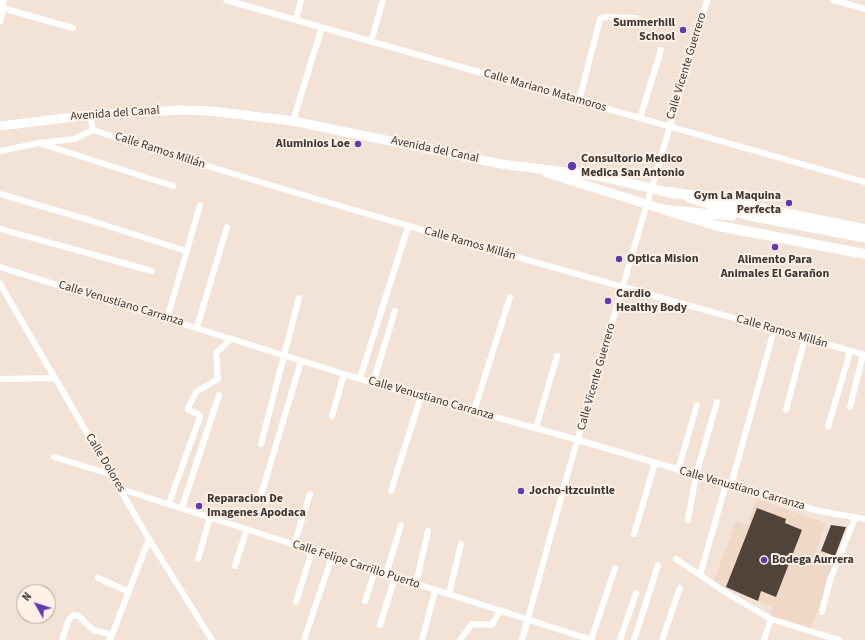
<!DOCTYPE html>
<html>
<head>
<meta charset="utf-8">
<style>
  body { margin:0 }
  #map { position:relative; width:865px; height:640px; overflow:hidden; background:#f3e3d6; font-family:"Source Sans 3",sans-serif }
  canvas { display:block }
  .north { position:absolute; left:16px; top:584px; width:40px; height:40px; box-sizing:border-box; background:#fef1e7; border:1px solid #b0a69e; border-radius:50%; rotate:309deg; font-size:11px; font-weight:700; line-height:16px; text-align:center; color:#3c3631 }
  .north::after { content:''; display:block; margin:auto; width:14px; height:18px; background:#6139b1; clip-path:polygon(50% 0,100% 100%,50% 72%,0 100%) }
</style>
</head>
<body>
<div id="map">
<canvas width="865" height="640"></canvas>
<div class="north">N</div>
</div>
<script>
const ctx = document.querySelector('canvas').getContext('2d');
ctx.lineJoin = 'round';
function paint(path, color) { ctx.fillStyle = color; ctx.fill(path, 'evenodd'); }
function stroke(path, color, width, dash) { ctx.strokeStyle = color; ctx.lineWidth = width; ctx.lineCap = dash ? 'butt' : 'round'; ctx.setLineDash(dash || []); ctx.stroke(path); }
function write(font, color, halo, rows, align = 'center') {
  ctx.font = font + ' "Source Sans 3",sans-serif'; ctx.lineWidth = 4; ctx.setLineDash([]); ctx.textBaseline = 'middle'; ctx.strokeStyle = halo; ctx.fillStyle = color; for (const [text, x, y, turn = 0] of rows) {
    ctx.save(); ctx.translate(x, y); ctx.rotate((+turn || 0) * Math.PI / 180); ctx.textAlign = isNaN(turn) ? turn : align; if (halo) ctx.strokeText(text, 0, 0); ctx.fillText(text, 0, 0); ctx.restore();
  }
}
const built = new Path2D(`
  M757,499L826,523L817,550L833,557L831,561L835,563L810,630L770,616L773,607L713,583L736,521L748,525Z`);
const building = new Path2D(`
  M757,508L786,519L785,523L802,530L776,597L761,591L758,601L726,587Z
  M831,525L846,527L835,556L821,551Z`);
const minor = new Path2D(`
  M226,0L865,182
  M833,0L865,9
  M2,8L73,28
  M296,20L301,0
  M371,42L383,0
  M579,101L600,19L604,17L636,18
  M90,115L93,130
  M640,118L661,50
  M293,121L322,27
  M93,130C348,212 607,282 865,355
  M39,143L173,186
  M0,151L39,143L74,139L93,130
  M0,194L89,220L186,251
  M0,229L152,271
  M0,267L373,383L578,440L819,511L865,519
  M0,284L149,539L212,640
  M167,319L200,205
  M197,327L227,227
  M360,378L408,227
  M2,379L55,378
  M373,383L395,311
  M850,407L863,355
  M786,410L805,338
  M474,411L510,297
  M332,416L344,374
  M828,427L850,352
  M536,428L557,356
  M261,444L299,298
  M54,457L113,475
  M678,470L697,405
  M731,485L774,330
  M121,489L592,640
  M391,491L421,396
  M261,495L301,361
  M169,503L200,417L198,414L188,410V408L196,392L218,379L216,353L231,339
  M182,507L219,395
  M688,520L696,475L717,402
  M634,534L655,463
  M294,545L310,494
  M198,559L210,517
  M676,559L728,594L771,619L839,640
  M235,566L247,529
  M386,574L401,525
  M700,575L726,484
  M98,578L129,592
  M416,584L428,531
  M449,594L461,544
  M365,601L375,571
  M296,602L312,551
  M822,612L830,580L855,518
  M380,625L395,577
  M62,640L69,619L74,615L79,616L93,630L112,635
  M110,640L149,539
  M304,640L332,557
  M422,640L435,591
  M460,640L472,624L492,625L500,610
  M522,640L569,469L707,0
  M591,640L615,568
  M620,640L636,593
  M634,640L658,565
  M662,640L680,588
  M764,640L771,619`);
const tertiary = new Path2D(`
  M0,20L3,0`);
const secondary = new Path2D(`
  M0,126L90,115L182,110L211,111L293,121L501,164L599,176L675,194
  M547,173L662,209L732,216
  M689,198L749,216L865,238`);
const primary = new Path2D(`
  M668,192L698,196L865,229
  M662,209L719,226L865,254`);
const markers = [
  [683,30,4,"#6139b1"],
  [358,144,4,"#6139b1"],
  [572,166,5,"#6139b1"],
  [789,203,4,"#6139b1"],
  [775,247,4,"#6139b1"],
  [619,259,4,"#6139b1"],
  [608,301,4,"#6139b1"],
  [521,491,4,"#6139b1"],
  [199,506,4,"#6139b1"],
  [764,560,4,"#6139b1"]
];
const poiNames = [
  ["Summerhill",675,23,"right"],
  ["School",675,37,"right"],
  ["Aluminios Loe",350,144,"right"],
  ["Consultorio Medico",581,159],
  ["Medica San Antonio",581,173],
  ["Gym La Maquina",781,196,"right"],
  ["Perfecta",781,210,"right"],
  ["Optica Mision",627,259],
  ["Alimento Para",775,260,"center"],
  ["Animales El Garañon",775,274,"center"],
  ["Cardio",616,294],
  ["Healthy Body",616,308],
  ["Jocho-itzcuintle",529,491],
  ["Reparacion De",207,499],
  ["Imagenes Apodaca",207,513],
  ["Bodega Aurrera",772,560]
];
const streetNames = [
  ["Calle Vicente Guerrero",687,66,-73],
  ["Calle Mariano Matamoros",545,91,16],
  ["Avenida del Canal",115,114,-4],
  ["Avenida del Canal",435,150,12],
  ["Calle Ramos Millán",160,151,18],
  ["Calle Ramos Millán",470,244,16],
  ["Calle Venustiano Carranza",121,304,17],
  ["Calle Ramos Millán",782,332,16],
  ["Calle Vicente Guerrero",597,377,-74],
  ["Calle Venustiano Carranza",431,399,16],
  ["Calle Dolores",105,463,59],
  ["Calle Venustiano Carranza",742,489,16],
  ["Calle Felipe Carrillo Puerto",356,565,18]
];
paint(built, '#efd8c6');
paint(building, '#504339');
stroke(minor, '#fff', 6);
stroke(tertiary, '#fff', 8);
stroke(secondary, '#fff', 9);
stroke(primary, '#fff', 10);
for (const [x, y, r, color] of markers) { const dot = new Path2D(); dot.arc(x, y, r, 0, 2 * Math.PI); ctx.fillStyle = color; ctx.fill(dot); stroke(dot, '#fef1e7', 1.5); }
write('bold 12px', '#3c3631', '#fef1e7', poiNames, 'left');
write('12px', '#3c3631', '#fef1e7', streetNames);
</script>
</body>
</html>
